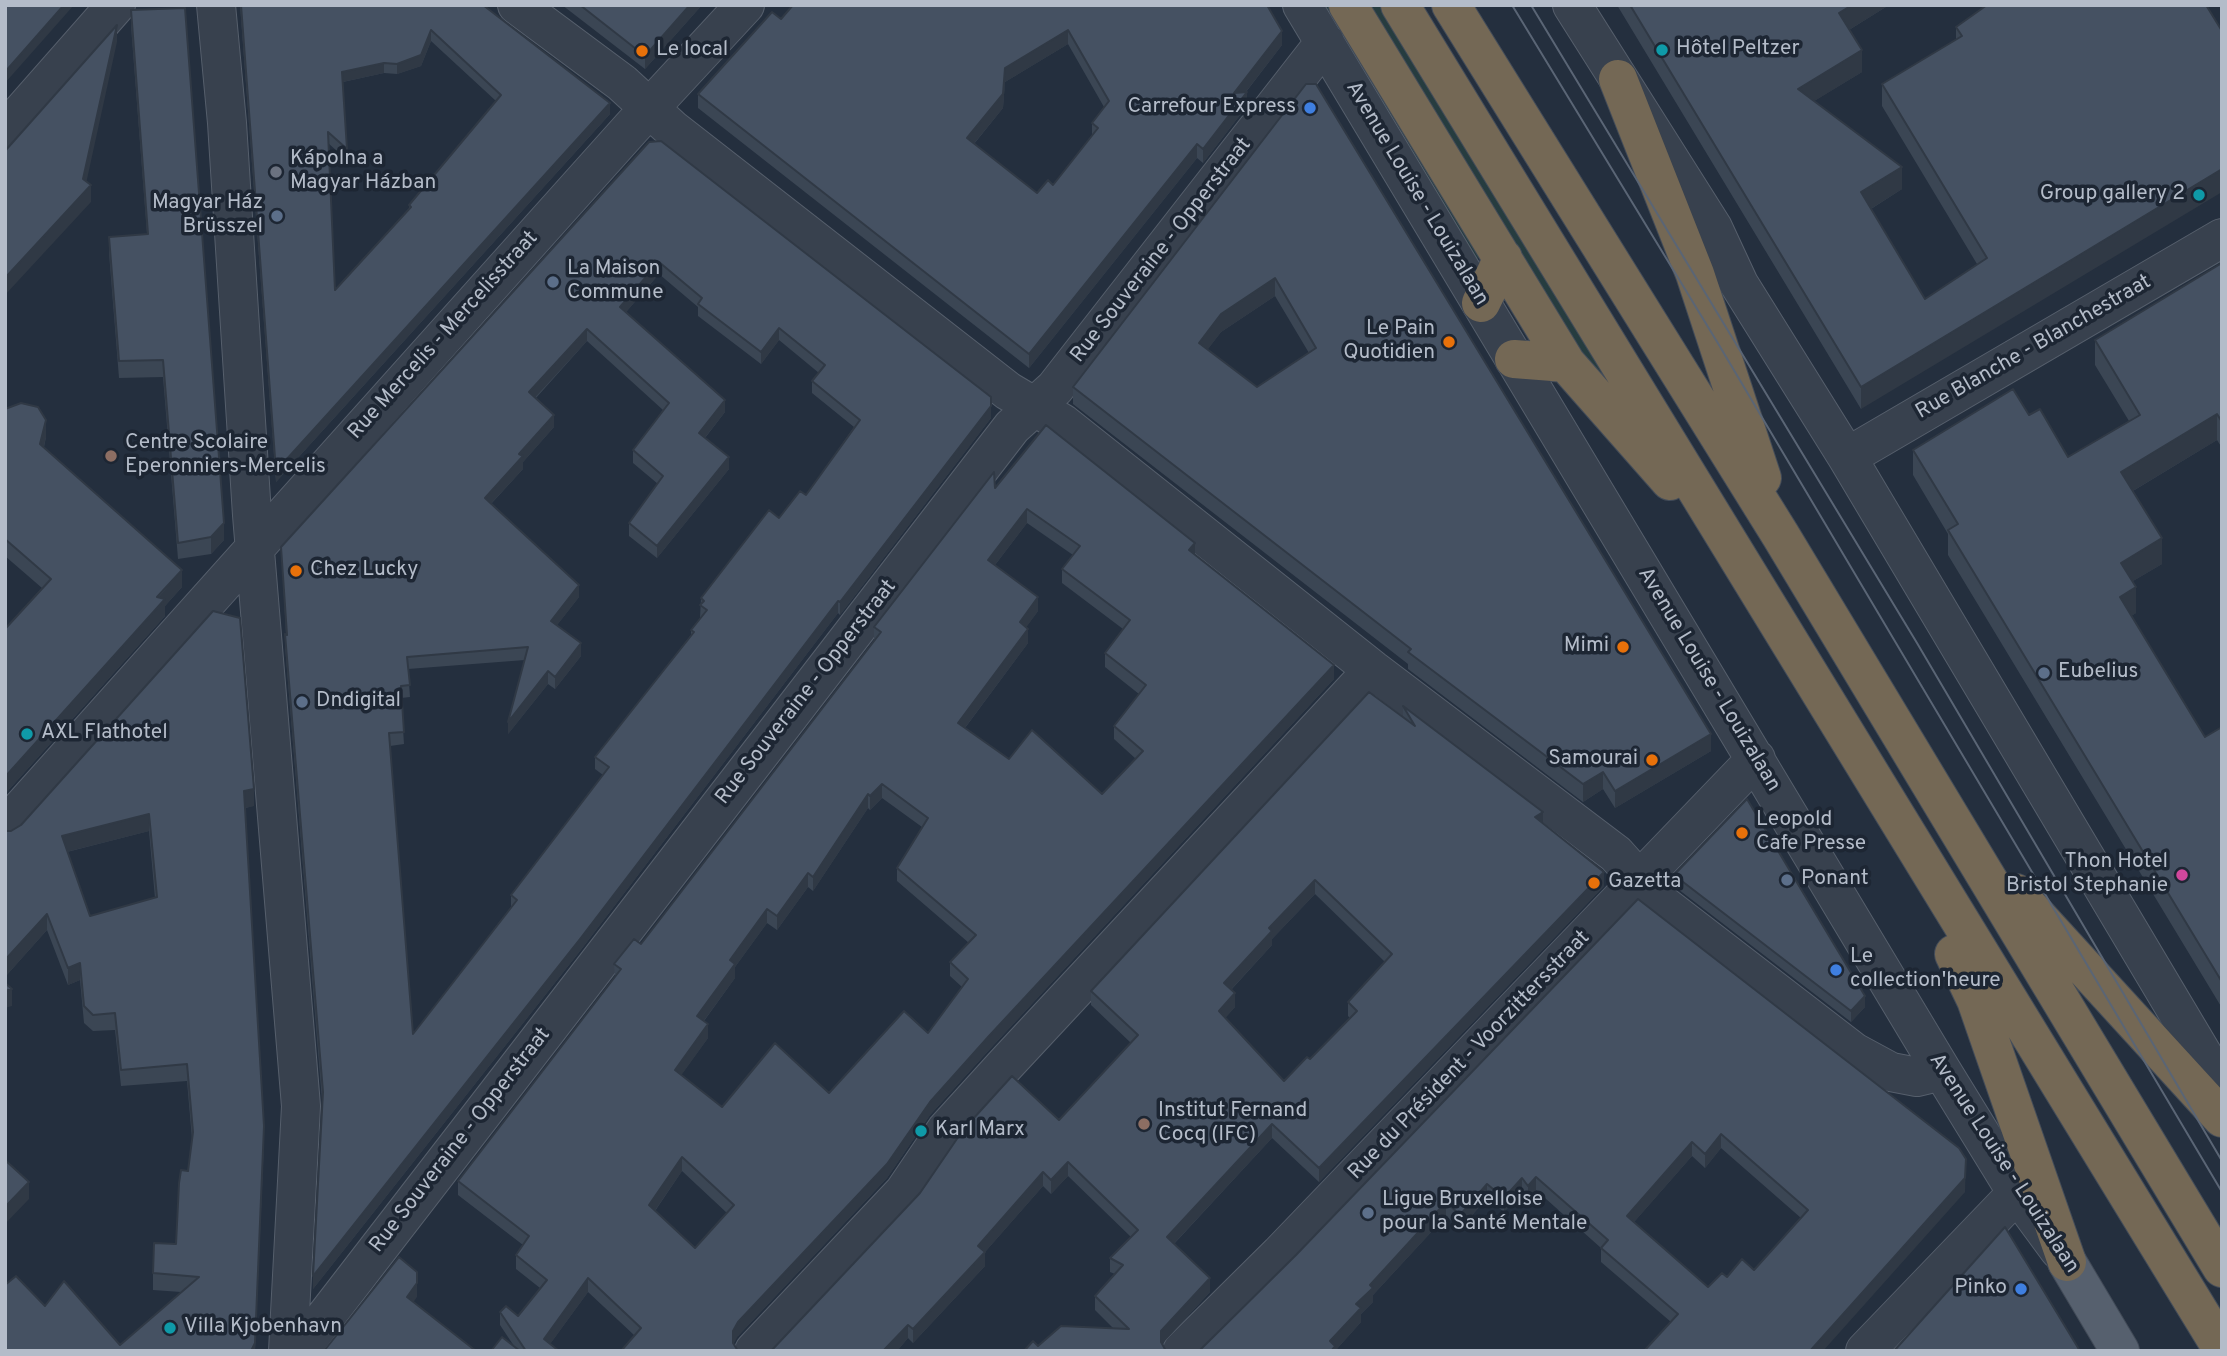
<!DOCTYPE html>
<html>
<head>
<meta charset="utf-8">
<style>
  body { margin:0 }
  #map { position:relative; width:2227px; height:1356px; overflow:hidden; background:#242f3e; font-family:Overpass,sans-serif }
  canvas { display:block }
  .frame { position:absolute; inset:0; border:7px solid #b4bcc9; pointer-events:none }
</style>
</head>
<body>
<div id="map">
<canvas width="2227" height="1356"></canvas>
<div class="frame"></div>
</div>
<script>
const ctx = document.querySelector('canvas').getContext('2d');
ctx.lineJoin = 'round';
function paint(path, color) { ctx.fillStyle = color; ctx.fill(path, 'evenodd'); }
function stroke(path, color, width, dash) { ctx.strokeStyle = color; ctx.lineWidth = width; ctx.lineCap = dash ? 'butt' : 'round'; ctx.setLineDash(dash || []); ctx.stroke(path); }
function write(font, color, halo, rows, align = 'center') {
  ctx.font = font + ' Overpass,sans-serif'; ctx.lineWidth = 7; ctx.setLineDash([]); ctx.textBaseline = 'middle'; ctx.strokeStyle = halo; ctx.fillStyle = color; for (const [text, x, y, turn = 0] of rows) {
    ctx.save(); ctx.translate(x, y); ctx.rotate((+turn || 0) * Math.PI / 180); ctx.textAlign = isNaN(turn) ? turn : align; if (halo) ctx.strokeText(text, 0, 0); ctx.fillText(text, 0, 0); ctx.restore();
  }
}
const green = new Path2D(`
  M1316,5H1328L1479,256L1476,262Z
  M1368,5H1392L1617,391L1589,367Z`);
const minor = new Path2D(`
  M216,5L227,123L252,515L301,1106L288,1351
  M517,5L622,83L672,129L1008,391L1062,423L1373,670L1616,854L1658,901L1854,1052L1891,1072L1917,1077L1942,1071
  M1302,5L1942,1071L2017,1193L2059,1250
  M1572,5L1713,228L1739,284L1847,457L2222,1087
  M5,131L116,5
  M1847,457L2222,238
  M5,827L632,127L745,5
  M299,1351L1012,427L1055,388L1325,42
  M754,1351L904,1192L946,1130L1005,1065L1373,670
  M1182,1351L1280,1254L1756,759
  M1865,1351L2017,1193`);
const major = new Path2D(`
  M2067,1262L2120,1351`);
const highway = new Path2D(`
  M1348,5L1566,363L1670,481
  M1400,5L2222,1349
  M1451,5L1781,536L2222,1268
  M1618,79L1695,274L1762,478
  M1481,303L1503,258
  M1514,359L1566,363
  M2016,893L2222,1118
  M1954,954L1976,1000L2067,1262`);
const tram = new Path2D(`
  M1512,5L1719,345L2222,1192
  M1531,5L1917,643L2222,1161`);
const wall = new Path2D(`
  M240,5H483L610,114L276,482ZM431,41L496,101L409,205V209L335,290L328,143L347,160L343,82L384,73L397,74L421,66Z
  M562,5H702L645,69Z
  M793,5L1282,45L1246,92L1247,106L1203,163L1197,158L1029,368L698,108V94L781,19ZM1068,44L1104,107L1092,123V135L1053,185L1037,193L974,144L1003,108L1005,82Z
  M1617,5H1889L1849,30L1862,72L1814,101L1902,189L1871,209L1925,299L1977,264L1882,106V84L1956,40V27L2206,5L1861,409Z
  M131,10L224,540L211,554L178,559L163,377L119,378L109,253V237L147,234L131,26Z
  M1306,84L1711,751L1615,808L1603,789L1583,802L1408,669V664L1073,404V387ZM1275,296L1309,353L1257,387L1207,350L1221,332Z
  M649,142L991,418L840,615L838,613L580,951L313,1289L322,1100L285,646V634H286L281,547ZM659,274L698,307V316L761,364L779,340L819,373L812,381V393L854,427L806,495L779,518L701,598L700,618L691,630V635L595,757V769L603,775L511,895V907L413,1034L390,746L404,744L401,698L410,697L408,669L525,660L508,734L548,684L555,689L581,656L557,625L579,597L491,504L523,469V462L554,427L536,398L587,341L663,410L633,450V463L658,484L629,523V536L657,558L729,469L705,438L725,412L626,312Z
  M2222,263V448L2217,440L2133,491L2162,564L2133,581L2136,613L2131,616L2205,737L2222,727V1008L1948,555V534L1913,475V450L2029,415L2068,457L2129,421L2095,365V340Z
  M5,409L46,437L44,447L182,587L165,606V616L5,794V629L42,588L5,556Z
  M995,488L1195,555L1334,679L989,1050L930,1115L887,1178L738,1336L634,1335L588,1292L550,1344L559,1351H491L514,1346L500,1325V1312L518,1316L540,1288L516,1269V1255L523,1245L458,1195V1181L615,978L614,964L641,944L874,640V627ZM1027,523L1073,555L1062,569V583L1123,629L1105,653V667L1139,694L1114,726V739L1136,759L1102,794L1009,759L965,728L1028,643L1026,627L1038,611L995,565ZM882,798L922,827L897,868V881L969,943L950,962V976L962,987L928,1033L829,1093L722,1107L681,1075L708,1038L704,1021L735,978V967L767,923L777,930L808,887L813,891L868,808L870,810ZM682,1171L727,1213L695,1248L655,1211Z
  M1403,706L1543,824L1604,886L1319,1182L1272,1138L1174,1244L1210,1292L1162,1344L1038,1346L1113,1328L1095,1310V1296L1115,1274L1110,1272V1258L1131,1237L1068,1176L1051,1194L1043,1186L985,1252V1266L913,1343L908,1338L897,1351H771L1059,1120L1131,1043L1091,1005V991L1403,717ZM1315,894L1385,962L1348,1002V1016L1350,1018L1310,1059L1284,1081L1225,1018L1235,1007L1231,990L1272,945V939Z
  M254,806L245,808L264,1143L255,1351H5L45,1306L120,1345L181,1292L153,1290V1273L176,1244L188,1171L192,1139L187,1081L121,1086L115,1030L93,1031L84,1023L80,980L68,985L47,930L5,977V831ZM149,831L155,898L90,916L67,852Z
  M1674,875L1865,1007L1851,1022L1674,886Z
  M1638,899L1965,1192L1671,1322L1601,1262V1248L1536,1190L1528,1199L1522,1192L1504,1212L1487,1198L1460,1229L1446,1216L1373,1295V1302L1361,1314V1322L1335,1351L1296,1255ZM1721,1148L1801,1218L1754,1270L1727,1277L1708,1287L1634,1222L1692,1156L1705,1168Z`);
const shadedWall = new Path2D(`
  M64,5H74L5,83V72Z
  M690,5H702L645,69V56Z
  M1852,5H1889L1839,36V13Z
  M117,25V42L84,193L91,185V202L5,295V278L83,179Z
  M431,30V41L421,66L397,74V64Z
  M1068,30V44L1005,82L1003,108L967,152V138L1005,68Z
  M1282,31V45L1234,107V93Z
  M1862,50V72L1798,111V89Z
  M384,63V73L342,82V72Z
  M1247,92V106L1203,163V149Z
  M610,103V114L276,482V471Z
  M1197,144V158L1029,368V354Z
  M1902,167V189L1861,215V192Z
  M2222,169V192L1861,409V387Z
  M659,262V274L620,319V307Z
  M1275,278V296L1221,332L1199,361V343L1221,314Z
  M779,328V340L761,364V352Z
  M587,329V341L529,404V392Z
  M725,400V412L699,445V433Z
  M991,406V418L840,615V602Z
  M2217,414V440L2121,498V472Z
  M554,415V427L523,462V469L485,510V498L519,454Z
  M46,420V437L40,461V444Z
  M729,457V469L657,558V546Z
  M1027,509V523L988,574V560Z
  M224,523V540L211,554V537Z
  M2162,538V564L2121,588V563Z
  M1195,543V557L1189,550Z
  M182,570V587L165,606V616L5,794V777Z
  M579,585V597L551,633V621Z
  M2136,587V613L2120,623V597Z
  M1038,597V611L1020,636V622Z
  M838,601V613L580,951L313,1289V1276Z
  M1028,629V643L958,737V723Z
  M581,643V656L555,689V677Z
  M1334,665V679L989,1050L930,1115L887,1178L738,1336L733,1345V1331L738,1322L930,1102L989,1036Z
  M548,671V684L508,734V722Z
  M1711,734V751L1615,808V791Z
  M1603,772V789L1583,802V784Z
  M882,784V798L870,810V796Z
  M254,789V806L244,808V791Z
  M868,794V808L813,891V877Z
  M1543,812V826L1535,817Z
  M149,814V831L62,853V836Z
  M1604,872V886L1319,1182V1168Z
  M808,873V887L777,930V916Z
  M1315,880V894L1272,939V945L1224,997V983L1269,928Z
  M767,909V923L735,967V978L697,1030V1016L730,960Z
  M47,914V930L5,977V960Z
  M80,963V980L68,985V968Z
  M12,989V1006L5,1008V991Z
  M1235,993V1007L1219,1025V1011Z
  M1865,996V1007L1851,1022V1011Z
  M708,1024V1038L675,1084V1070Z
  M1272,1124V1138L1167,1251V1237Z
  M264,1126L255,1351H251Z
  M1721,1134V1148L1705,1168V1154Z
  M1692,1142V1156L1627,1230V1216Z
  M682,1157V1171L649,1219V1205Z
  M1966,1159L1965,1192L1823,1351H1810Z
  M1068,1162V1176L1051,1194V1180Z
  M1043,1172V1186L978,1260V1246Z
  M1536,1177V1190L1528,1199V1186Z
  M1522,1178V1192L1504,1212V1198Z
  M29,1182V1199L5,1224V1207Z
  M1487,1184V1198L1460,1229V1215Z
  M1446,1202V1216L1373,1295V1302L1361,1314V1322L1335,1351H1330V1341L1370,1285Z
  M985,1252V1266L913,1343V1329Z
  M588,1278V1292L545,1351L544,1339Z
  M1210,1278V1292L1161,1345V1331Z
  M417,1283V1297L407,1311V1297Z
  M908,1325V1338L897,1351H883Z`);
const building = new Path2D(`
  M5,5H64L5,72Z
  M241,5H483L610,103L276,471ZM431,30L501,95L409,205L411,207L335,290L328,132L347,149L342,72L384,63L397,64L421,55Z
  M580,5H690L645,56Z
  M793,5H1267L1282,31L1234,93L1247,92L1203,149L1197,144L1029,354L698,94L772,12L781,19ZM1068,30L1109,101L1092,123L1098,128L1053,185L1048,180L1037,193L967,138L1003,94L1005,68Z
  M1630,5H1852L1839,13L1862,50L1798,89L1902,167L1861,192L1925,299L1987,258L1882,84L1962,36L1956,27L1987,5H2206L2222,31V169L1861,387Z
  M185,8L224,523L211,537L178,543L163,360L119,361L109,237L148,234L131,10Z
  M117,25L83,179L91,185L5,278V151Z
  M1306,84H1316L1711,734L1615,791L1603,772L1583,784L1408,652L1411,649L1073,387ZM1275,278L1316,348L1257,387L1199,343L1221,314Z
  M661,141L991,397V406L840,602L838,601L580,939L313,1276L323,1092L285,634L287,635L281,547L649,142ZM659,262L702,298L698,304L761,352L779,328L825,365L812,381L860,420L806,495L800,491L779,518L769,510L701,598L704,601L700,605L707,610L691,630L694,632L595,757L609,767L511,895L517,900L413,1034L389,733L404,732L401,686L410,685L407,657L528,647L508,722L548,671L555,677L581,643L551,621L579,585L485,498L523,456L519,454L554,415L529,392L587,329L669,403L633,450L663,476L629,523L657,546L729,457L699,433L725,400L620,307Z
  M2222,263V422L2217,414L2121,472L2162,538L2121,563L2136,587L2120,597L2205,737L2222,727V982L1948,530L1958,524L1913,450L2013,389L2029,415L2040,409L2068,457L2140,415L2095,340Z
  M21,403L38,407L46,420L40,444L182,570L157,597L165,599L5,777V629L51,579L5,539V409Z
  M1046,425L1195,543L1189,550L1334,665L989,1036L930,1102L887,1164L738,1322L733,1331V1343L738,1351H621L641,1328L588,1278L544,1339L559,1351H526L500,1312L506,1306L518,1316L547,1280L516,1255L529,1236L458,1181L621,969L614,964L634,939L641,944L881,632L874,627L994,472L995,488ZM1027,509L1080,546L1062,569L1130,620L1105,653L1146,685L1114,726L1143,751L1102,794L1032,730L1009,759L958,723L1028,629L1020,622L1038,597L988,560ZM882,784L928,818L897,868L976,935L950,962L968,979L928,1033L904,1011L829,1093L775,1043L722,1107L675,1070L708,1024L697,1016L735,964L730,960L767,909L777,916L808,873L813,877L868,794L870,796ZM682,1157L734,1205L695,1248L649,1205Z
  M213,611L240,618L254,789L244,791L264,1126L255,1343L251,1351H5V1285L16,1276L45,1306L64,1281L120,1345L199,1277L153,1273L154,1243L176,1244L179,1183L181,1170L188,1171L193,1132L187,1064L121,1070L115,1013L93,1015L84,1006L80,963L68,968L47,914L5,960V831H11L21,825ZM149,814L157,897L90,916L62,836Z
  M1369,692L1415,726L1403,706L1543,812L1535,817L1604,872L1319,1168L1272,1124L1167,1237L1210,1278L1161,1331V1342L1166,1351H1024L1033,1341L1038,1346L1061,1326L1129,1329L1095,1296L1123,1265L1110,1258L1138,1230L1068,1162L1051,1180L1043,1172L978,1246L985,1252L913,1329L908,1325L883,1351H771L920,1193L963,1130L1012,1076L1059,1120L1138,1035L1091,991ZM1315,880L1392,954L1348,1002L1357,1011L1310,1059L1307,1057L1284,1081L1219,1011L1235,993L1224,983L1272,931L1269,928Z
  M1747,799L1865,996L1851,1011L1674,875Z
  M1638,899L1959,1148L1966,1159L1965,1178L1810,1351H1644L1678,1314L1601,1248L1608,1240L1536,1177L1528,1186L1522,1178L1504,1198L1487,1184L1460,1215L1446,1202L1370,1285L1373,1288L1356,1304L1361,1308L1330,1341L1335,1346L1331,1351H1199L1296,1255ZM1721,1134L1808,1210L1754,1270L1742,1259L1727,1277L1722,1273L1708,1287L1627,1216L1692,1142L1705,1154Z
  M5,983L12,989L5,991Z
  M5,1160L29,1182L5,1207Z
  M2005,1227L2080,1351H1894Z
  M399,1257L417,1272V1283L407,1297L476,1351H324Z
  M502,1337L520,1351H491Z`);
const markers = [
  [1662,50,7,"#0f9aa8"],
  [642,51,7,"#e8710a"],
  [1310,108,7,"#3f7fe0"],
  [276,172,7,"#6b7280"],
  [2199,195,7,"#0f9aa8"],
  [277,216,7,"#5c6f8a"],
  [553,282,7,"#5c6f8a"],
  [1449,342,7,"#e8710a"],
  [111,456,7,"#8d6e63"],
  [296,571,7,"#e8710a"],
  [1623,647,7,"#e8710a"],
  [2044,673,7,"#5c6f8a"],
  [302,702,7,"#5c6f8a"],
  [27,734,7,"#0f9aa8"],
  [1652,760,7,"#e8710a"],
  [1742,833,7,"#e8710a"],
  [2182,875,7,"#d1479c"],
  [1787,880,7,"#5c6f8a"],
  [1594,883,7,"#e8710a"],
  [1836,970,7,"#3f7fe0"],
  [1144,1124,7,"#8d6e63"],
  [921,1131,7,"#0f9aa8"],
  [1368,1213,7,"#5c6f8a"],
  [2021,1289,7,"#3f7fe0"],
  [170,1328,7,"#0f9aa8"]
];
const poiNames = [
  ["Hôtel Peltzer",1676,50],
  ["Le local",656,51],
  ["Carrefour Express",1296,108,"right"],
  ["Kápolna a",290,160],
  ["Magyar Házban",290,184],
  ["Group gallery 2",2185,195,"right"],
  ["Magyar Ház",263,204,"right"],
  ["Brüsszel",263,228,"right"],
  ["La Maison",567,270],
  ["Commune",567,294],
  ["Le Pain",1435,330,"right"],
  ["Quotidien",1435,354,"right"],
  ["Centre Scolaire",125,444],
  ["Eperonniers-Mercelis",125,468],
  ["Chez Lucky",310,571],
  ["Mimi",1609,647,"right"],
  ["Eubelius",2058,673],
  ["Dndigital",316,702],
  ["AXL Flathotel",41,734],
  ["Samourai",1638,760,"right"],
  ["Leopold",1756,821],
  ["Cafe Presse",1756,845],
  ["Thon Hotel",2168,863,"right"],
  ["Bristol Stephanie",2168,887,"right"],
  ["Ponant",1801,880],
  ["Gazetta",1608,883],
  ["Le",1850,958],
  ["collection'heure",1850,982],
  ["Institut Fernand",1158,1112],
  ["Cocq (IFC)",1158,1136],
  ["Karl Marx",935,1131],
  ["Ligue Bruxelloise",1382,1201],
  ["pour la Santé Mentale",1382,1225],
  ["Pinko",2007,1289,"right"],
  ["Villa Kjobenhavn",184,1328]
];
const streetNames = [
  ["Avenue Louise - Louizalaan",1416,194,59],
  ["Rue Souveraine - Opperstraat",1162,251,-52],
  ["Rue Mercelis - Mercelisstraat",444,336,-48],
  ["Rue Blanche - Blanchestraat",2034,348,-30],
  ["Avenue Louise - Louizalaan",1708,680,59],
  ["Rue Souveraine - Opperstraat",807,693,-52],
  ["Rue du Président - Voorzittersstraat",1470,1056,-46],
  ["Rue Souveraine - Opperstraat",461,1141,-52],
  ["Avenue Louise - Louizalaan",2003,1164,57]
];
paint(green, '#263c3f');
stroke(minor, '#565f6c', 40);
stroke(major, '#414a57', 40);
stroke(highway, '#434c59', 40);
stroke(minor, '#38414e', 38);
stroke(major, '#56606e', 38);
stroke(highway, '#746855', 38);
stroke(tram, '#5a6575', 2);
paint(wall, '#3b4654');
paint(shadedWall, '#303945');
paint(building, '#455162');
stroke(building, '#303945', 2);
for (const [x, y, r, color] of markers) { const dot = new Path2D(); dot.arc(x, y, r, 0, 2 * Math.PI); ctx.fillStyle = color; ctx.fill(dot); stroke(dot, '#1d2633', 2.5); }
write('21px', '#b4bcc9', '#1d2633', poiNames, 'left');
write('21px', '#b4bcc9', '#1d2633', streetNames);
</script>
</body>
</html>
